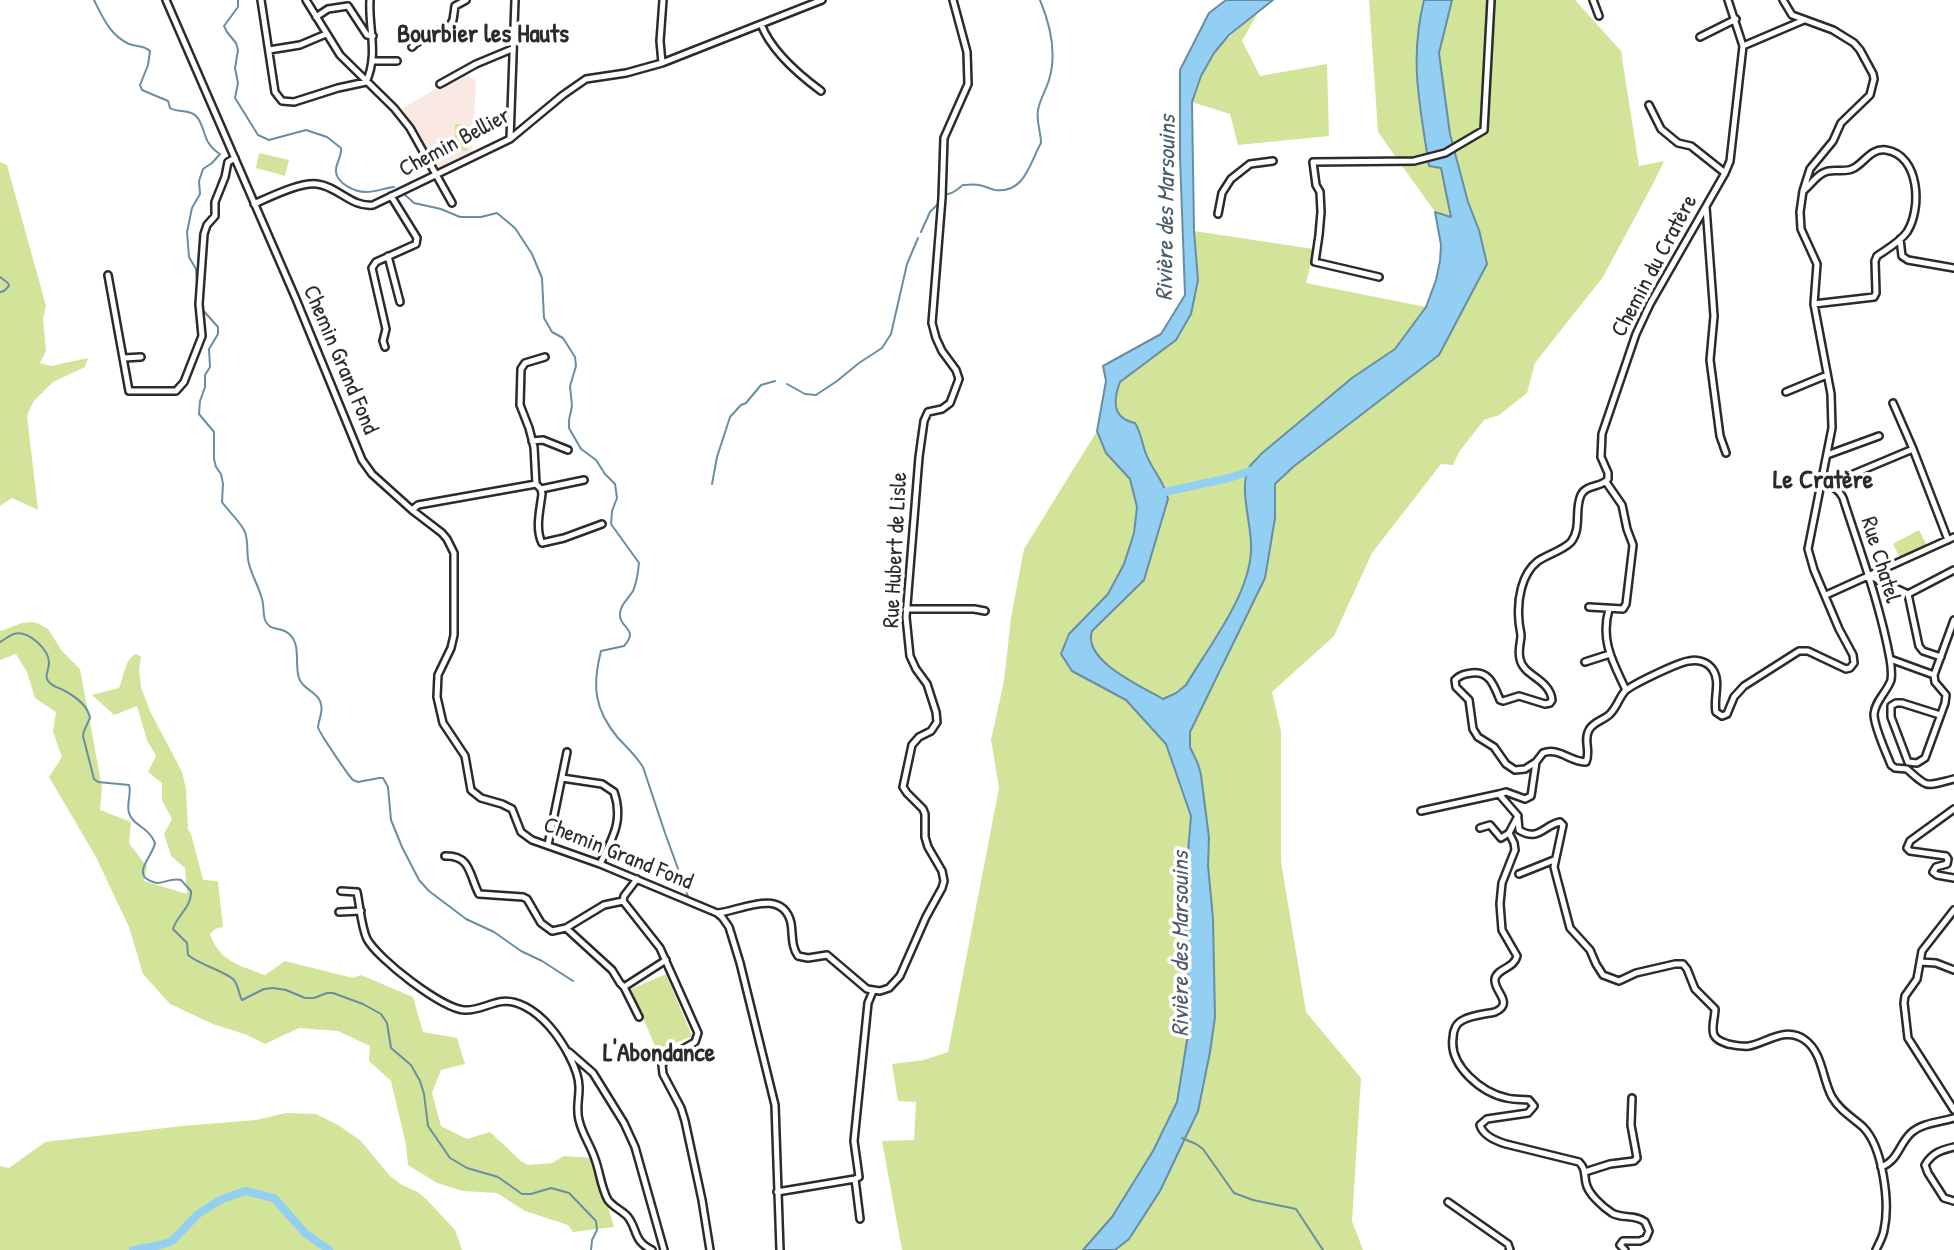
<!DOCTYPE html>
<html>
<head>
<meta charset="utf-8">
<style>
  body { margin:0 }
  canvas { display:block; background:#fff }
</style>
</head>
<body>
<canvas width="1954" height="1250"></canvas>
<script>
const ctx = document.querySelector('canvas').getContext('2d');
ctx.lineJoin = 'round';
function paint(path, color) { ctx.fillStyle = color; ctx.fill(path, 'evenodd'); }
function stroke(path, color, width, dash) { ctx.strokeStyle = color; ctx.lineWidth = width; ctx.lineCap = dash ? 'butt' : 'round'; ctx.setLineDash(dash || []); ctx.stroke(path); }
function write(font, color, halo, rows, align = 'center') {
  ctx.font = font + ' "Patrick Hand",sans-serif'; ctx.lineWidth = 7; ctx.setLineDash([]); ctx.textBaseline = 'middle'; ctx.strokeStyle = halo; ctx.fillStyle = color; for (const [text, x, y, turn = 0] of rows) {
    ctx.save(); ctx.translate(x, y); ctx.rotate((+turn || 0) * Math.PI / 180); ctx.textAlign = isNaN(turn) ? turn : align; if (halo) ctx.strokeText(text, 0, 0); ctx.fillText(text, 0, 0); ctx.restore();
  }
}
const built = new Path2D(`
  M462,73L475,80L476,86L472,154L436,170L402,109Z`);
const green = new Path2D(`
  M1369,0H1424C1409,61 1420,105 1429,165L1441,168L1451,218L1435,212L1378,132Z
  M1452,0H1575L1621,51L1639,166L1664,161L1654,182L1603,277L1535,363L1527,393L1499,415L1484,420L1459,452L1453,465L1441,464L1372,553L1334,636L1272,692L1281,731V862L1306,1012L1361,1078L1352,1221L1363,1250H1115L1129,1238L1198,1111L1215,1017L1213,919L1208,865L1209,838L1201,775L1198,764L1190,747V732L1222,669L1275,518V484L1293,467L1439,355L1479,230L1468,202L1450,134L1439,53Z
  M1257,14L1242,41L1260,76L1327,64L1329,136L1238,145L1230,114L1192,102C1207,57 1220,42 1257,14Z
  M455,124L468,125L467,151L454,150Z
  M259,153L289,160L285,176L256,168Z
  M0,162L7,165L46,306L43,319L46,351L40,363L51,366L88,358L85,367L53,382L33,402L27,416L38,510L12,498L0,506Z
  M1194,231L1314,249L1306,283L1426,307L1395,349L1352,378L1245,485L1252,547L1248,570L1233,610L1186,685L1163,699C1143,687 1082,661 1092,631L1144,580L1168,499C1165,482 1152,471 1146,455C1142,444 1141,432 1135,423C1112,417 1113,401 1120,382L1176,340L1198,280Z
  M1097,431L1106,453L1130,479L1137,507L1134,533L1124,564L1108,594L1069,634L1061,654L1072,671L1126,700L1166,744L1191,816L1184,900L1190,1022L1177,1102L1153,1151L1112,1217L1083,1250H902L882,1141L914,1140L916,1102L898,1101L892,1064L924,1060L948,1052L999,788L991,740L1004,681L1011,618L1024,549Z
  M1919,530L1927,546L1900,558L1893,544Z
  M30,622L37,623L48,629L62,651L80,669L102,787L100,810L131,822L129,843L147,867L144,881L187,894L185,868L171,856L164,834L172,819L162,800V783L148,772L156,756L147,740L137,706L114,715L92,695L119,688C124,677 124,660 136,654L141,657L139,669L141,687L150,711L182,772L186,789L188,829L191,834L203,880L218,881L223,927L215,929L210,934C220,962 239,965 265,975L285,961L353,978L361,975L413,997L423,1032L457,1038L465,1064L441,1070L432,1093L441,1126L467,1139L490,1132L522,1162L529,1165L552,1163L564,1156L593,1158L614,1227L573,1232L568,1225L525,1211L497,1193L463,1191L437,1183L408,1165L406,1145L391,1081L369,1061L370,1046L338,1031L299,1028L265,1044L247,1035L213,1024L170,1004L143,974L129,927L96,857L49,777L62,757L53,732L56,712L35,698L27,672L16,654L0,660V629L1,631L22,623Z
  M666,974L692,1036L657,1051L631,989Z
  M286,1113L316,1114L338,1125L361,1141L390,1176L402,1185L418,1192L427,1200L455,1230L462,1250H0V1166L9,1168L45,1142L182,1126L256,1120Z`);
const water = new Path2D(`
  M1226,0H1273L1229,35L1214,53L1201,76L1192,102L1194,231L1198,280L1191,314L1176,340L1120,382C1113,401 1112,418 1135,423C1141,432 1142,444 1146,454C1152,470 1165,482 1168,499L1144,580L1092,631C1082,661 1143,687 1163,699L1176,693L1186,685C1209,646 1249,596 1251,551C1253,527 1237,486 1250,466C1253,462 1258,458 1261,454L1352,378L1395,349L1426,307L1436,280L1440,261L1441,245L1435,212L1451,217L1441,168L1429,166C1420,105 1409,61 1424,0H1452L1439,53L1450,134L1468,202L1479,230L1487,264L1439,355L1293,467L1275,484V518L1265,578L1190,732V747L1198,764L1201,775L1209,838L1208,865L1213,919L1215,1017L1210,1052L1198,1111L1160,1191L1129,1239L1115,1250H1083L1112,1217L1153,1151L1177,1102L1190,1022L1184,900L1191,816L1166,744L1126,700L1072,671L1061,654L1069,634L1108,594L1124,564L1134,533L1137,507L1130,479L1106,453L1097,431L1106,381L1103,366L1161,334L1185,295L1180,157V70L1209,13Z`);
const stream = new Path2D(`
  M94,0C103,18 110,35 129,44C137,47 144,45 150,51L148,65L140,85L142,90L168,101L170,108C178,113 189,109 196,116C203,123 203,133 208,142C211,147 215,151 220,154L212,163L203,169L199,181L200,194L192,208L187,232L189,257L196,269L197,285
  M238,0V7L224,26L227,32L236,43L238,50L235,68L238,83L235,98L258,135L269,140L306,130L327,137L341,148C342,157 336,162 336,170C335,183 355,192 366,192C375,192 385,188 394,187
  M404,194L414,203L441,209L460,217H481L497,213L515,228L532,254L542,278L544,318L552,332L563,338L575,357L576,366L570,386L572,406L569,420V428L581,449L596,460L605,474L615,484L617,498L612,511L611,524L639,563C638,573 637,582 633,591C628,599 619,606 620,616C621,629 639,629 624,646L601,651C592,686 594,709 618,738C627,747 636,756 643,767L665,833L689,899
  M921,232L930,212L938,204L939,195C950,196 955,191 963,185C968,185 974,184 979,185C985,186 990,189 995,190C1025,194 1030,162 1041,143C1041,132 1036,122 1038,110C1040,99 1046,90 1049,80C1057,54 1050,24 1040,0
  M0,277L8,283L9,286L4,291L0,292
  M201,308L218,327V334L209,349L210,367L205,375V387L200,401L199,414L214,432V459L216,467L221,474L223,484L222,502C229,512 240,521 245,532C249,543 246,554 249,564C252,576 259,587 262,599C264,606 263,614 265,620C269,631 280,627 288,633C302,644 294,663 299,678C302,689 316,691 320,701C324,710 319,718 318,727C318,731 348,775 353,780L358,782L379,778H383L388,787L391,820L402,847L419,880L429,891L466,919L494,932L521,951L542,961L573,981
  M787,384L805,394L816,395L837,381L859,363L882,348L891,334L907,264L918,238
  M712,484L717,457L730,417L741,405L746,403L761,385L775,381
  M0,642C4,640 10,635 14,634C28,630 49,649 49,663C49,670 43,677 50,683C54,687 60,688 65,691C76,697 88,706 90,718L84,731L83,736L94,779L98,782L129,785C132,794 126,803 129,813C133,826 148,826 155,843C153,855 135,871 147,879C149,881 156,883 158,883C167,882 171,878 181,880L191,891C192,907 177,915 173,929L187,943L188,955C200,965 222,970 233,979C239,985 238,993 242,1000L264,989L273,988L286,990L305,998H314L327,993H333L363,1004L381,1014L387,1023L391,1048L411,1065L420,1081L424,1094L428,1126L450,1158L467,1168L498,1177L522,1194H531L551,1188L569,1193L596,1221L597,1230L592,1240L591,1250
  M1182,1138L1196,1144L1203,1149L1234,1193L1253,1200L1296,1209L1323,1250`);
const river = new Path2D(`
  M1156,494L1229,478L1256,469
  M133,1250L160,1245L172,1241L198,1214L220,1200L245,1191L274,1198L305,1233L329,1250`);
const minor = new Path2D(`
  M166,0L296,299L362,460L372,474L412,510L442,533L447,539L454,553V635L451,648L438,675L437,697L443,723L465,756L471,790L481,798L502,804L512,809L521,832L532,840L600,864L717,913L722,917L729,927L740,963L775,1105L780,1250
  M261,0L275,92L282,101L294,102L338,88L366,82C379,55 368,26 370,0
  M306,0L340,55L394,108L410,128L452,203
  M1593,0L1599,16
  M316,17L328,9L348,6L367,35L373,36
  M761,24C771,51 798,74 821,91
  M1700,37L1736,19
  M1743,46L1804,20
  M412,47L416,43L450,25L453,20L455,6L466,0
  M269,50L300,45L326,34
  M372,61H397
  M662,63L660,41L663,0
  M440,84L476,64L512,49
  M1649,105L1661,129L1678,143L1691,146L1725,173
  M510,139L515,0
  M1803,191C1810,186 1815,177 1823,173C1832,167 1844,174 1854,168C1865,162 1871,148 1886,150C1920,155 1922,209 1907,232C1900,242 1887,249 1877,256L1875,261L1876,293L1874,297L1814,304
  M254,204C270,197 300,182 317,184C337,186 352,208 373,205L510,139L563,95L586,79L626,73L662,63L822,0
  M1706,207L1714,316L1710,360L1720,436L1726,453
  M1218,214L1222,193L1231,179L1250,164L1273,161
  M1900,239L1902,256L1908,260L1954,268
  M388,256L400,302
  M108,275L129,391H176L184,382L202,336L199,304L204,234L207,225L215,216V202L225,177L228,162L235,158
  M1379,277L1315,262L1319,235L1321,212L1320,192L1316,185L1313,162L1414,161L1445,153L1484,130L1491,0
  M385,347L383,341L386,329L372,268L376,262L416,244L417,238L391,196
  M124,358L141,357
  M1786,392L1827,375
  M1893,403L1913,449L1948,540
  M532,441L543,440L568,450
  M1827,455L1879,436
  M1821,483C1832,486 1838,488 1843,498C1860,551 1880,604 1890,659C1891,665 1892,674 1891,680C1887,692 1875,701 1874,714C1874,727 1886,752 1891,765L1895,768L1907,769C1929,789 1925,786 1954,779
  M536,484L534,447L529,428L520,405L521,369L525,363L545,357
  M1834,487L1839,480L1913,449
  M541,489L584,480
  M412,510L418,505L536,484L541,489L542,494C540,510 535,529 542,543L564,538L602,524
  M1868,575L1908,594
  M1908,594L1919,646L1923,651L1941,657
  M1908,594L1954,570
  M1826,595L1954,537
  M1589,607L1623,609L1626,604L1633,545L1627,529L1622,505L1606,482
  M906,609H974L985,611
  M1609,609C1600,641 1613,662 1626,690
  M1890,659L1934,675
  M1585,662L1610,654
  M1934,675L1935,682L1946,695L1945,703L1925,758L1917,763L1908,762L1891,717V706L1896,703H1902L1940,715
  M1934,675L1954,620
  M1536,762L1525,769L1515,770L1506,764L1494,747L1478,737L1473,729L1469,700L1456,687L1455,680C1460,675 1464,674 1472,673C1490,671 1494,686 1500,700L1503,701L1519,696L1545,704L1550,703L1552,700C1550,679 1523,676 1520,659C1518,652 1520,644 1521,637C1521,631 1519,626 1519,621C1517,601 1521,574 1538,561C1548,554 1562,551 1571,542C1582,528 1574,510 1581,495C1586,484 1601,488 1608,479V473L1601,457L1602,434L1636,334L1650,304L1725,173L1730,161L1743,46L1728,0
  M562,778L602,784L614,792C624,821 612,839 600,864
  M1954,809L1910,841L1907,848L1910,851L1946,856L1948,859L1947,864L1936,867L1933,872L1937,875L1954,878
  M1421,811L1499,794
  M1518,819L1519,830C1539,842 1544,825 1560,822L1563,825L1554,867L1570,928L1590,950L1596,964L1603,975L1619,981L1636,973L1675,964H1683L1687,969L1695,989L1715,1009C1715,1017 1711,1028 1714,1035C1717,1041 1723,1042 1728,1044C1734,1045 1742,1047 1749,1046C1768,1042 1786,1026 1805,1040C1823,1053 1822,1079 1832,1097C1840,1111 1852,1117 1863,1127C1883,1147 1890,1203 1884,1230C1883,1237 1879,1243 1876,1250
  M1480,828L1490,825L1501,838L1509,833
  M548,845L567,752
  M445,856C471,855 469,875 479,894L523,897L527,899L541,923L552,931L566,928L604,905L623,901
  M1519,874L1554,860
  M637,879L624,896L623,901L660,948L698,1033L695,1042L667,1058L662,1065L663,1074L681,1108L685,1121L702,1200L710,1250
  M341,891L357,892C360,906 361,926 367,939C378,959 441,1008 464,1010C475,1011 484,1006 495,1003C516,996 537,1012 550,1027C562,1041 580,1070 579,1089C579,1100 576,1109 579,1120C582,1134 591,1146 595,1159C600,1172 601,1188 608,1200C614,1208 622,1210 628,1217C638,1230 633,1241 652,1250
  M1954,910L1922,951L1917,979L1905,996L1904,1003L1908,1038L1954,1110
  M339,912L361,911
  M717,913C738,912 782,886 791,923C793,935 791,946 798,956L808,958L827,955L867,989L880,991L889,988L900,976L926,917L942,888L944,881L942,871L928,847L925,837V814L923,809L907,793L903,787L912,745L919,737L931,731L937,722L936,712L927,684L916,669L910,656L906,617L919,457L924,421L928,412L942,409L950,403L959,379L956,370L942,351L936,338L932,323L942,198L944,138L968,84L967,52L953,0
  M566,928L612,970L620,983L624,987L639,1017
  M1920,962L1936,963L1954,970
  M624,987L666,960
  M569,1052L593,1073L624,1123L635,1147L664,1250
  M654,1052L663,1061
  M1954,1147C1941,1150 1932,1153 1925,1165L1928,1173L1944,1198L1954,1201
  M1881,1167C1898,1161 1899,1144 1911,1133C1922,1123 1940,1122 1954,1118
  M1585,1172L1610,1164L1634,1161L1637,1158L1631,1125L1632,1098
  M777,1192L855,1179
  M1448,1202L1508,1244L1510,1250
  M860,1219L855,1179L859,1177L854,1141L868,1003L873,991
  M1625,1250L1620,1245L1623,1241H1640L1646,1238L1649,1231L1645,1222C1635,1214 1622,1219 1612,1213C1603,1207 1588,1194 1586,1183C1584,1174 1586,1169 1579,1162L1506,1144C1496,1141 1483,1136 1480,1125L1487,1119L1528,1113L1534,1106L1529,1100C1522,1099 1514,1100 1507,1098C1482,1093 1449,1066 1453,1038C1453,1031 1456,1023 1463,1020C1472,1015 1486,1014 1495,1012C1515,1003 1493,991 1495,979C1497,968 1514,969 1517,956L1502,930L1500,904L1502,883L1515,850L1514,843L1509,833L1518,816L1499,794L1506,792L1525,799L1531,796L1536,762L1543,753C1559,747 1570,762 1586,762C1591,751 1583,740 1589,730C1593,722 1604,720 1610,714C1617,707 1619,698 1625,691C1633,684 1679,662 1689,661C1698,659 1708,662 1713,670C1721,682 1713,699 1716,712L1722,716L1727,714L1734,697L1744,686L1799,651H1808L1846,669L1850,668L1854,663L1853,655L1839,629L1814,570L1808,549L1832,428L1831,394L1814,304L1817,264L1801,229L1800,212L1803,191L1810,169L1833,141L1841,123L1870,95L1874,79L1873,74L1860,50L1854,43L1833,30L1792,15L1783,0`);
const streetNames = [
  ["Chemin Bellier",455,143,-28],
  ["Chemin du Cratère",1655,266,-62],
  ["Chemin Grand Fond",340,360,67],
  ["Rue Hubert de Lisle",896,550,-87],
  ["Rue Chatel",1880,560,73],
  ["Chemin Grand Fond",618,854,22]
];
const waterNames = [
  ["Rivière des Marsouins",1167,208,-89],
  ["Rivière des Marsouins",1182,944,-90]
];
const quarterNames = [
  ["Bourbier les Hauts",483,35],
  ["Le Cratère",1823,481],
  ["L'Abondance",659,1054]
];
paint(built, '#fae9e3');
paint(green, '#d1e499');
paint(water, '#93cef3');
stroke(water, '#698da3', 2);
stroke(stream, '#698da3', 2);
stroke(river, '#93cef3', 8);
stroke(minor, '#2b2b2b', 10);
stroke(minor, '#fff', 5);
write('23px', '#2b2b2b', '#fff', streetNames);
write('italic 24px', '#4a5c67', '#fff', waterNames);
write('bold 26px', '#2b2b2b', '#fff', quarterNames);
</script>
</body>
</html>
